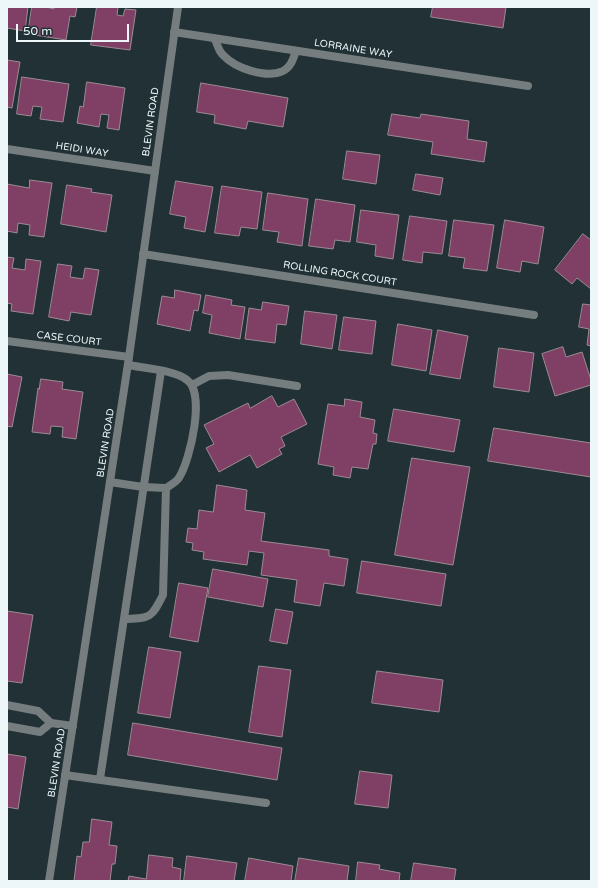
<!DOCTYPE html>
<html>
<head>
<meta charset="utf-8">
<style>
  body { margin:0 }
  #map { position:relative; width:598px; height:888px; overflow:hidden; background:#213135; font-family:"Varela Round",sans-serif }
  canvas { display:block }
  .frame { position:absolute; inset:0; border:8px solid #edf7f9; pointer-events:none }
  .scale { position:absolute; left:16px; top:24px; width:113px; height:18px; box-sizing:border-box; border:2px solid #edf7f9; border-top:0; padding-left:5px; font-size:12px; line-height:14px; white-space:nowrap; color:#edf7f9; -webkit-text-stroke:3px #213135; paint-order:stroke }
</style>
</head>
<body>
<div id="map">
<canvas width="598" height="888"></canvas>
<div class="frame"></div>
<div class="scale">50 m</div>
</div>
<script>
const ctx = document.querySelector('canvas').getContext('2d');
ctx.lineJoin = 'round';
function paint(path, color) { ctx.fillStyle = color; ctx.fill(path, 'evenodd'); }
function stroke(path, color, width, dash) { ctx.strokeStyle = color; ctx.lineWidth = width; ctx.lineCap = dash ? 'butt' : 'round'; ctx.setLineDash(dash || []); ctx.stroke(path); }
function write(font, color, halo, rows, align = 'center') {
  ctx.font = font + ' "Varela Round",sans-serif'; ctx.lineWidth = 3; ctx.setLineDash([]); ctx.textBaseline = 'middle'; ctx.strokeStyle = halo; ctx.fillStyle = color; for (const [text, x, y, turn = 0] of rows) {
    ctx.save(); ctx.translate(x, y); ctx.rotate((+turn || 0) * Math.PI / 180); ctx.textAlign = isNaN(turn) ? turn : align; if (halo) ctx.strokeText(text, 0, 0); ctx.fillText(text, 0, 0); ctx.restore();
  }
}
const building = new Path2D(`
  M7,7H28L25,31L7,28Z
  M32,7H46L54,9V7H77L75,17L70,16L66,40L28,34Z
  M97,7H118L117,15L123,16L125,9L136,10L130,50L91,45Z
  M433,7H506L503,28L431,17Z
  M7,60L20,62L12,108L7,107Z
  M22,77L69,84L63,122L40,119L42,107L33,106L31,116L17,114Z
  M87,82L125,88L119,130L107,128L109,115L101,114L99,127L77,123L80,106L83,107Z
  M201,83L288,98L283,127L248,121L246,129L214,123L215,115L197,112Z
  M392,114L420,118L421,114L469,121L467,139L487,142L484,162L431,154L433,142L388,135Z
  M347,151L380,155L376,184L343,179Z
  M416,174L443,178L440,195L413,190Z
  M30,180L52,183L44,237L29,235L30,225L18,223L17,233L7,231V184L29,188Z
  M176,181L213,187L205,232L184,228L186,217L170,214Z
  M67,185L92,189L91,192L112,195L106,232L61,224Z
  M222,186L262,192L257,229L241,227L239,236L215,233Z
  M268,193L308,199L302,246L277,242L279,232L263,230Z
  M316,199L355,205L350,242L335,240L333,249L309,246Z
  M361,210L399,215L393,259L375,256L376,245L357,242Z
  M410,216L447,221L442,254L423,252L422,263L403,260Z
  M454,220L494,225L487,271L463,268L465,258L449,256Z
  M505,220L544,227L538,264L522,261L520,272L497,268Z
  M583,234L591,240V289L577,278L572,284L555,270Z
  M7,257L14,258L12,268L25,270L26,259L41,261L33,314L11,311L12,304L7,303Z
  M58,264L72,266L70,277L83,279L85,268L99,270L91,315L71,312L69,321L49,317Z
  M175,290L201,295L198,311L194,310L190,331L157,324L162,296L174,298Z
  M206,295L232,300L231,305L245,307L240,339L209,333L212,315L203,313Z
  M263,302L289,306L286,325L277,324L275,343L245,339L249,308L261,310Z
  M583,304L591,305V346L587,345L589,329L579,327Z
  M305,311L337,315L332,349L301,344Z
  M344,317L376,321L372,354L339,350Z
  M398,324L432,330L426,371L392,365Z
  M438,330L468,336L460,379L430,374Z
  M563,347L566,357L582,352L591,380V385L555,396L542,354Z
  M499,348L534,353L529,392L494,387Z
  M7,374L22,377L12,427L7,426Z
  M41,379L63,382L62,389L83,392L76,439L62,437L63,427L51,426L50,434L32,432L38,388L39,389Z
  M272,396L278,407L294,399L307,424L281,437L285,446L279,449L282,454L257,468L250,455L219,472L206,448L214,444L204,425L248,403L250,408Z
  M345,399L362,402L360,417L375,420L373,433L377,434L376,444H373L368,469L352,467L350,478L333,475L334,467L318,464L328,404L344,406Z
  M394,409L460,420L454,452L388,441Z
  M494,428L591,443V477L488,461Z
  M412,458L470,467L453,565L395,555Z
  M217,485L247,490L245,510L265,513L261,541L329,550V556L348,559L344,586L324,583L320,606L294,602L297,580L261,575L264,553L249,551L247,565L203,559L204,552L192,550L193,543L186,542L188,528L197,529L199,510L213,512Z
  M362,561L446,574L441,606L357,593Z
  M213,569L268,579L263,607L208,597Z
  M179,583L208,588L198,642L170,637Z
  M276,609L293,612L287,644L270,641Z
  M7,611L33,615L22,683L7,681Z
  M149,647L181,652L170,718L138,713Z
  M259,666L291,670L282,737L249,732Z
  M377,671L443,680L439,712L372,703Z
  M133,723L282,748L277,780L128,755Z
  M7,754L26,757L18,809L7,807Z
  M360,771L392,775L388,808L355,804Z
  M92,819L112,822L109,845L117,846L115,864H112L110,881H74L77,856L81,857L83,842H89Z
  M149,855L173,858L172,867L181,869L180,881H128L129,876L146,879Z
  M187,856L237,863L234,881H184Z
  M249,858L293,866L291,881H245Z
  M299,858L349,866L347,881H295Z
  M358,862L380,865L379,869L400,873L399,881H356Z
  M414,863L456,869L454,881H411Z`);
const service = new Path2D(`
  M215,39C217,44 219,52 223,55C235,68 266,79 283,71C291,67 293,59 296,51
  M128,365C144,368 174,370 187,380C206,393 190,459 180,476C178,481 171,485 166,488
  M192,385L209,376L228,375L297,386
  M110,482L143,487L166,488L163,595C151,619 150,618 124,619
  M65,775L266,803
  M100,779L161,371`);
const minor = new Path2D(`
  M174,32L528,86
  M7,149L155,171
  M143,254L534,315
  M7,341L129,357
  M7,705L38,711L51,723
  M51,723L73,726
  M7,726L40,732L51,723`);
const tertiary = new Path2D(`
  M49,881L129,357L178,7`);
const streetNames = [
  ["LORRAINE WAY",353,49,9],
  ["BLEVIN ROAD",151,122,-82],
  ["HEIDI WAY",82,150,9],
  ["ROLLING ROCK COURT",340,274,9],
  ["CASE COURT",69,339,7],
  ["BLEVIN ROAD",106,443,-81],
  ["BLEVIN ROAD",57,763,-81]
];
paint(building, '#804065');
stroke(building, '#9b8b93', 1);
stroke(service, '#757d7f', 8);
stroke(minor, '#757d7f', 8);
stroke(tertiary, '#757d7f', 8);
write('10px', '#edf7f9', '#213135', streetNames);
</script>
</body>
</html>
